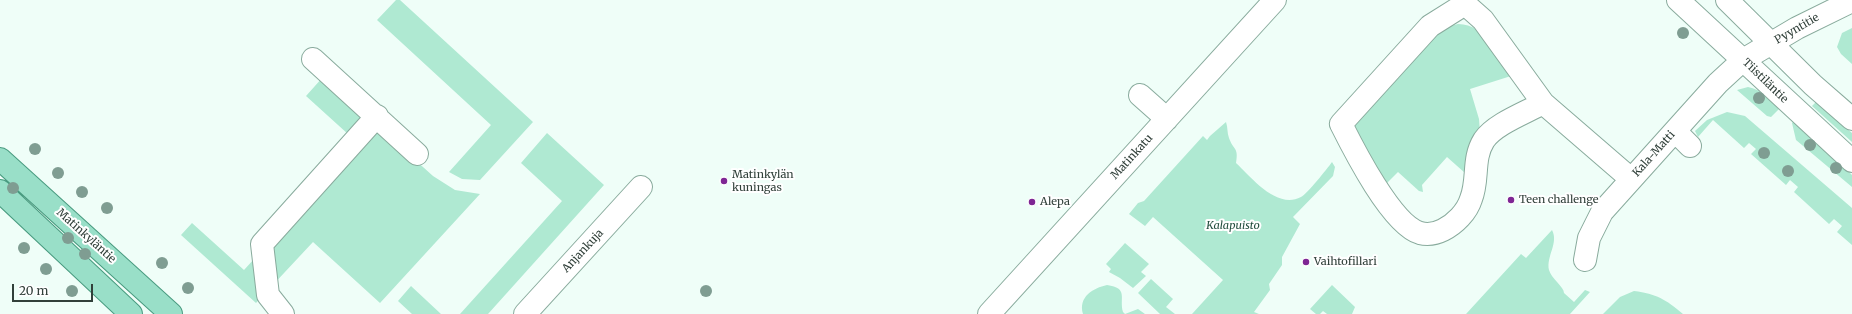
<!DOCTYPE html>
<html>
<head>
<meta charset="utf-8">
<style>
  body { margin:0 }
  #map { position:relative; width:1852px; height:314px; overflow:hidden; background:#effef8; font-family:Merriweather,serif }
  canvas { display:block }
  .scale { position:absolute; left:12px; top:284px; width:81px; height:18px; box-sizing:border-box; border:2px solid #31403a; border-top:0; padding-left:5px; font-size:12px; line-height:14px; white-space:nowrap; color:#31403a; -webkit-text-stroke:3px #fff; paint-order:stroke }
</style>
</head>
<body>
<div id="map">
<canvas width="1852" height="314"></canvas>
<div class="scale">20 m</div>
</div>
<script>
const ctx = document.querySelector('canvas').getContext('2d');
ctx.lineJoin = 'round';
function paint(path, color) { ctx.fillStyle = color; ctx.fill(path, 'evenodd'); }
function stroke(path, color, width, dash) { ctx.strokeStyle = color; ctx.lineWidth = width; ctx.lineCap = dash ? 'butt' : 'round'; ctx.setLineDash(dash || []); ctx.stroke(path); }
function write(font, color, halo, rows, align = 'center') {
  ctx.font = font + ' Merriweather,serif'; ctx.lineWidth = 4; ctx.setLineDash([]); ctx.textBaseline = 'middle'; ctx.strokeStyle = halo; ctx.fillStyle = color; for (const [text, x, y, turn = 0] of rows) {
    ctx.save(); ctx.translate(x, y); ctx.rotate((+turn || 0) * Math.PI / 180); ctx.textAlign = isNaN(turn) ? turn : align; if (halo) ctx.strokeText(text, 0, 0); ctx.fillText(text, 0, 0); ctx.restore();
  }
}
const green = new Path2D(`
  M396,0H400L533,122L480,180L462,179L449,172L491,125L377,20Z
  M1458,24C1487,25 1497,54 1511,76L1470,89L1479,119L1480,133L1465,173L1447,157L1422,185L1423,192L1419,191L1398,172L1381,189L1353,124L1436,35L1447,27Z
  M1852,28V64L1841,54L1837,47L1842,33Z
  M323,77L433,176L455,190L480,194L380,303L313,242L256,303L181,235L192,223L244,270L359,144L306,96Z
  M1748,87C1761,90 1770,97 1781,107L1771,117L1767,116L1737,90Z
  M1816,102L1852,133V142L1812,106Z
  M1727,112L1745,116L1852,208V245L1837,232L1842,226L1834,219L1829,224L1794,192L1798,187L1790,180L1786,185L1751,154L1756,149L1749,143L1744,148L1713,120L1698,137L1695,131L1707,120Z
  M1796,119L1852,175V187L1796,140L1792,123Z
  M1226,122C1228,128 1227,133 1229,138C1233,150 1239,147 1236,163C1251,177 1277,210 1301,197C1307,194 1327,169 1332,162L1335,167L1333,176L1293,217L1300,224L1282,257V265L1269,284L1270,290L1254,312L1259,314H1192L1223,280L1153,217L1145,226L1129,214L1138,203L1144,201L1203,136L1207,140L1210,136Z
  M547,133L604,185L488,314H460L562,201L521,163Z
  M1552,230C1559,243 1546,256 1549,270C1551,278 1564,287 1564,293L1574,302L1585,290L1590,292L1570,314H1466L1521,254L1526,258Z
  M1125,243L1149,264L1141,272L1146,276L1133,288L1120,278L1109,272L1111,269L1106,264Z
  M1151,279L1173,299L1166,307L1175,314H1160L1138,293Z
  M1107,285C1129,288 1119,298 1123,312L1125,314L1138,309L1145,314H1083C1078,297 1093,288 1107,285Z
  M1332,285L1355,307L1352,314H1327L1323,311L1320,314H1316L1310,309Z
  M411,286L441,314H412L398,301Z
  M1634,291C1657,294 1665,299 1683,314H1603L1620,297Z`);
const minor = new Path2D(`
  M1678,0L1852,161
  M1727,0L1813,85L1852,119
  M313,59L417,154
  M1140,95L1167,119
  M1543,103C1525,113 1495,124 1484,140C1472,159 1479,179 1471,199C1467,212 1455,224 1443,230C1437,233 1428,235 1420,233C1392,225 1354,150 1341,124L1430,26L1465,4L1483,20L1543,103L1631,179
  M1675,131L1690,146
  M1585,260L1589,238L1602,212L1718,83L1743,60L1797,28L1852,1
  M283,314L268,295L262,244L377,116
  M525,314L641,187
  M989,314L1275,0`);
const major = new Path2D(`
  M0,159L171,314
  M0,191L131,314`);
const trees = [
  [1683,33],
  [1759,98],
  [1810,145],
  [35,149],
  [1764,153],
  [1836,168],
  [1788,171],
  [58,173],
  [13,188],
  [82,192],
  [107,208],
  [68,238],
  [24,248],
  [85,254],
  [162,263],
  [46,269],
  [188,288],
  [72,291],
  [706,291]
];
const markers = [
  [724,181,4,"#7e2694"],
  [1511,200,4,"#7e2694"],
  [1032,202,4,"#7e2694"],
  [1306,262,4,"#7e2694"]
];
const streetNames = [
  ["Pyyntitie",1797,29,-30],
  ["Tiistiläntie",1765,81,44],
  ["Kala-Matti",1654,154,-48],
  ["Matinkatu",1132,157,-48],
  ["Matinkyläntie",86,236,42],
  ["Anjankuja",583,251,-47]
];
const poiNames = [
  ["Matinkylän",732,175],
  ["kuningas",732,188],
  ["Teen challenge",1519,200],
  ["Alepa",1040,202],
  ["Vaihtofillari",1314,262]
];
const parkNames = [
  ["Kalapuisto",1233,226]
];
paint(green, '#afe9d2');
stroke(minor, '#89ab9d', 24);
stroke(major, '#489a7f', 24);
stroke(minor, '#fff', 22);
stroke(major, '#99dfc8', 22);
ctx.fillStyle = '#7f9d92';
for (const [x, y] of trees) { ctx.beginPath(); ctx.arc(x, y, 6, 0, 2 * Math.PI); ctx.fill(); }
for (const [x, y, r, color] of markers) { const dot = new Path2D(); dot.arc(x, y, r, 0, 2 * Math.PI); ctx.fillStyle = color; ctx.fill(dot); stroke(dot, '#fff', 1.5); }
write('11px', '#31403a', '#fff', streetNames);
write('11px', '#31403a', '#fff', poiNames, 'left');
write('italic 11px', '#234e3f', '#fff', parkNames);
</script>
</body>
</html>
